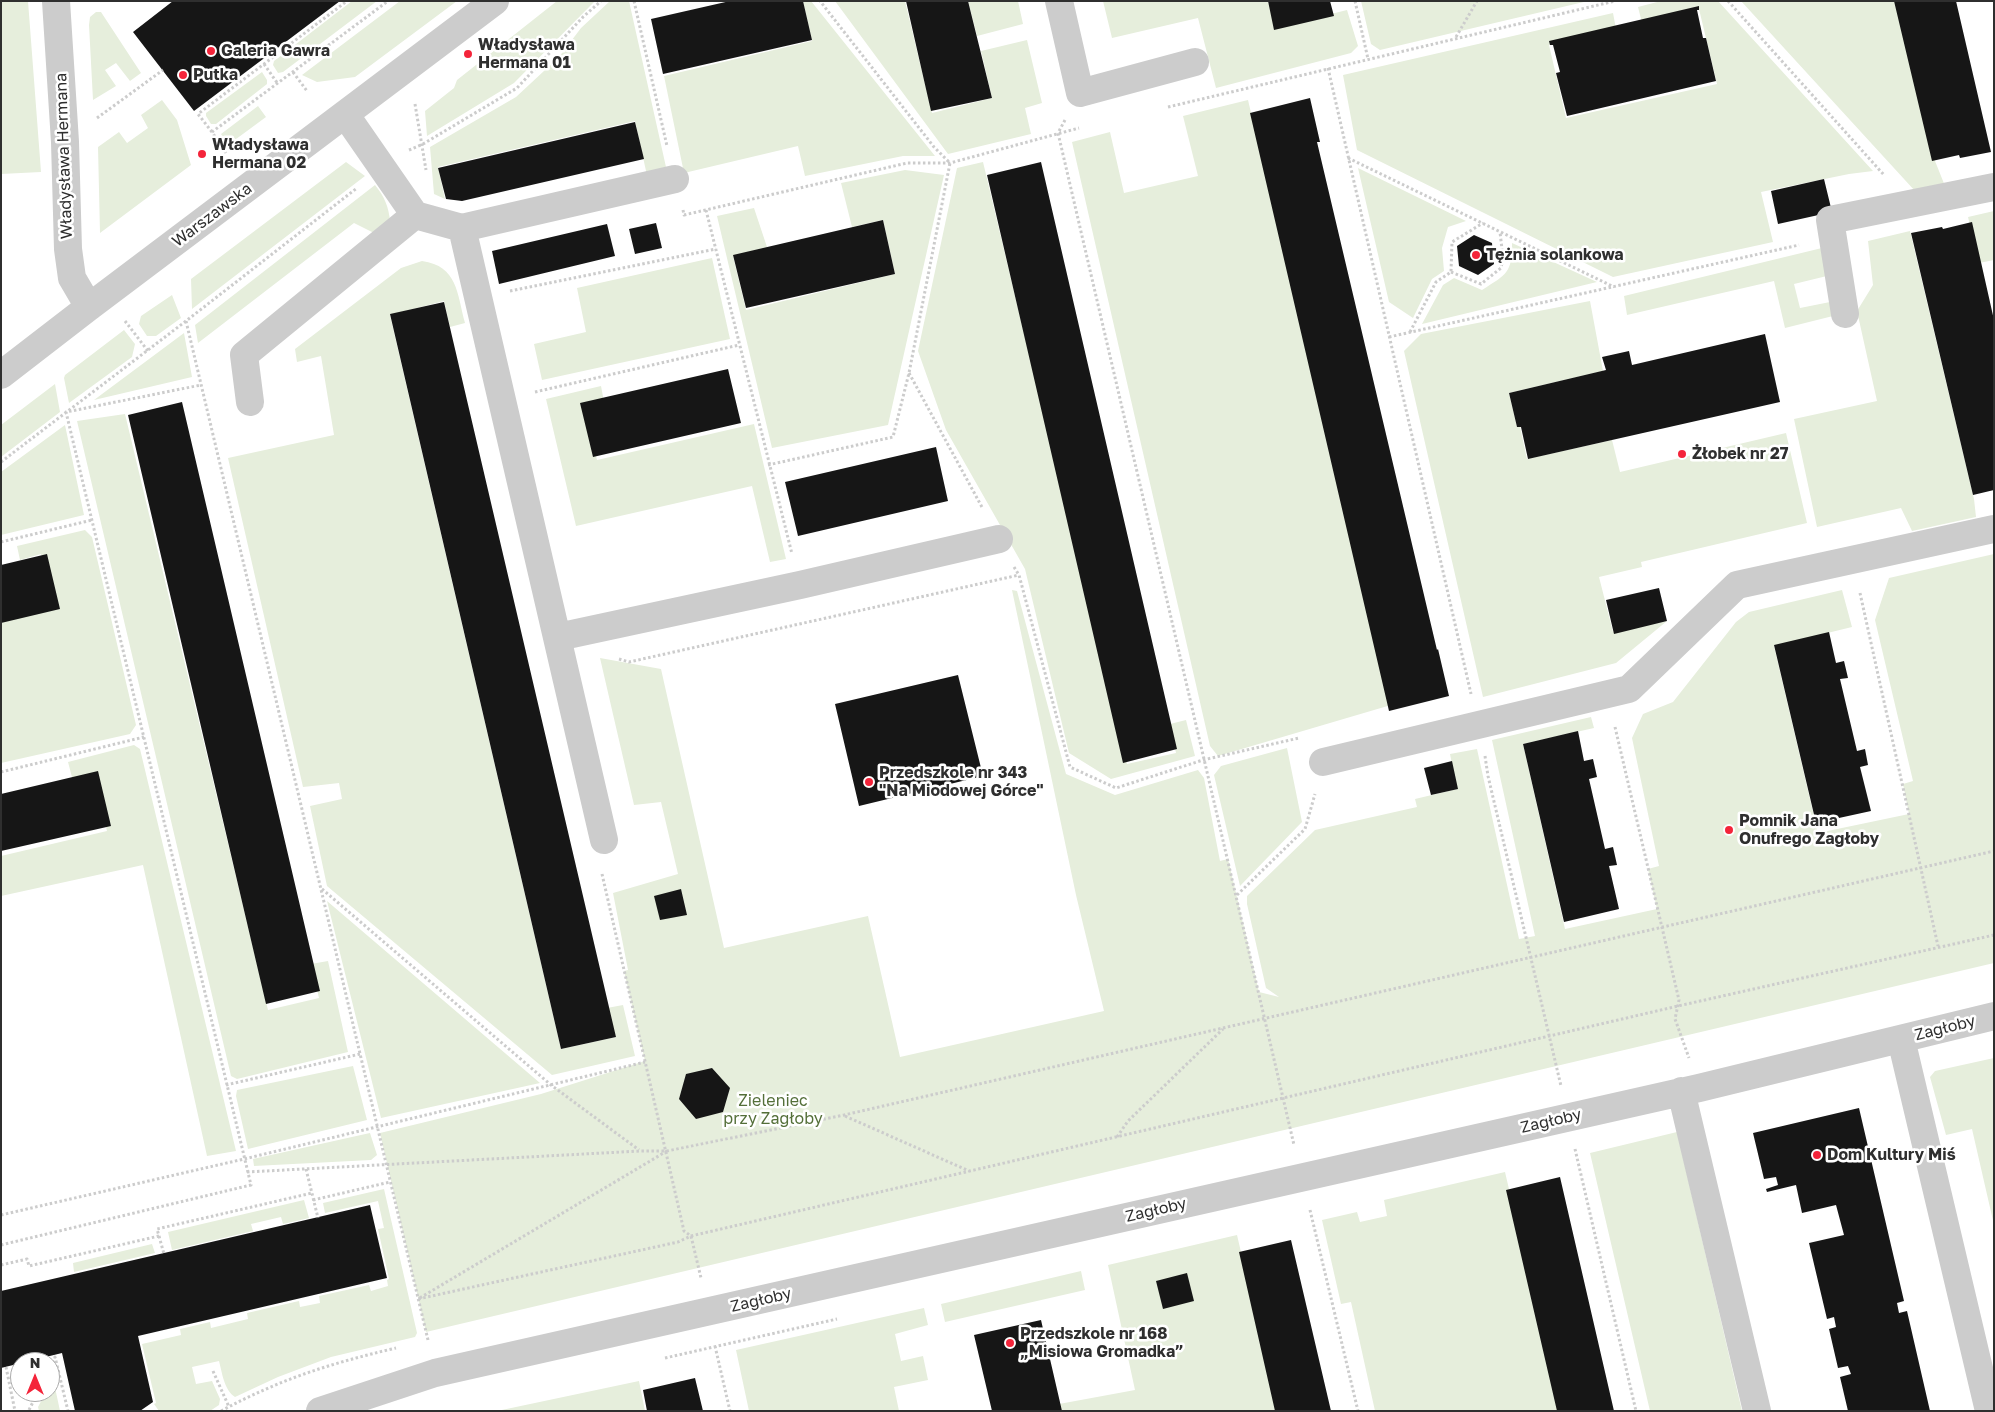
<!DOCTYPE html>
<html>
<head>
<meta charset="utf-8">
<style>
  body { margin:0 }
  #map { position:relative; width:1995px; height:1412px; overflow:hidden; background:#fff; font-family:"Golos Text",sans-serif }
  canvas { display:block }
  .frame { position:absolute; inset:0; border:2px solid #2f2f2f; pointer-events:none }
  .north { position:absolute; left:10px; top:1352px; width:50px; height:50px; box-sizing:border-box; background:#fff; border:1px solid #acacac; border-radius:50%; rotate:0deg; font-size:14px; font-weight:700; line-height:20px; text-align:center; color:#2f2f2f }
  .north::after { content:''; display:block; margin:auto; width:18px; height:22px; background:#f4243a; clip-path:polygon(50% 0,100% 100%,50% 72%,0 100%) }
</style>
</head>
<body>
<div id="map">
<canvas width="1995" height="1412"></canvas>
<div class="frame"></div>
<div class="north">N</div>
</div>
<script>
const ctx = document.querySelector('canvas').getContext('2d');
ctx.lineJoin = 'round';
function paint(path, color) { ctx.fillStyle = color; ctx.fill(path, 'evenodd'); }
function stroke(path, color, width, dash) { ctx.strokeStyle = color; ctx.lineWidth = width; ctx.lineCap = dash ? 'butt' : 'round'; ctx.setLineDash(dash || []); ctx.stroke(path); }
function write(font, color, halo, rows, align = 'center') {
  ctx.font = font + ' "Golos Text",sans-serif'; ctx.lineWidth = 5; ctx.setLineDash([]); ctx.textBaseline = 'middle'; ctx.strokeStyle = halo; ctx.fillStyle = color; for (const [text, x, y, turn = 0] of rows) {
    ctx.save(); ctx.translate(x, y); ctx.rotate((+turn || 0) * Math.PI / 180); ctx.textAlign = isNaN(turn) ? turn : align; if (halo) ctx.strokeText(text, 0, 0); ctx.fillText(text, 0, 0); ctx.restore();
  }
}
const green = new Path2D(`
  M1,1H28L41,172L1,174Z
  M352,1H377L283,72L278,73L273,65L274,61Z
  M400,1H457L355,77L317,82L302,75Z
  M557,1H595L514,83L427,136L425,111L454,88L457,80Z
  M610,1H629L668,176L648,180L635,121L438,167L445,199L434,194L430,147L516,97L559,57L581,28Z
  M803,1H811L935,156H903L805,176L798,146L684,173L664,76L812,41Z
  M835,1H905L932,113L992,98L981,51L1027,40L1042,103L1025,108L1031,134L948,154Z
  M968,1H1018L1023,24L977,36Z
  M1103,1H1268L1275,28L1347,10L1358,46L1351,53L1216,88L1198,18L1112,38Z
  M1361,1H1588L1380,50L1371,44Z
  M1661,1H1718L1873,171L1849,174L1761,192L1773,242L1613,277L1357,150L1343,75L1613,13L1616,29L1549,45L1566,118L1717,84L1699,9L1642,23L1638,7Z
  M1741,1H1897L1935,161L1945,186L1915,191Z
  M96,12H101L141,73L130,81L116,63L105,70L116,86L93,100L89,25L90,17Z
  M262,72L267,80V84L216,124H211L206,116V113Z
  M162,100L177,120L191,165L100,233L98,147L119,132L127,143L148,128L141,115Z
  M1248,100L1391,705L1218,756L1210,746L1072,142L1110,132L1124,193L1198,176L1183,116Z
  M258,106L266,117L228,145L221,134Z
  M346,162L365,176L192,309L191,279Z
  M983,162L1127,764L1176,753L1170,724L1186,720L1195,756L1111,779L1069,753L1025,569L946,430L918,351L957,168Z
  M1358,168L1466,221L1448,227L1442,248L1444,271L1432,279L1413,318L1389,302Z
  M905,170L944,175L888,425L772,448L717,216L754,208L767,247L733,256L746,310L895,274L883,220L852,227L841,183Z
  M375,185C384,196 389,207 390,222L374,233L354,223L198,343L195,325Z
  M1994,211V260L1979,263L1968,217Z
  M1910,231L1974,499L1976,517L1912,531L1901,508L1817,527L1794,419L1877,401L1857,311L1873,285L1868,241Z
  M1512,243L1597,282L1422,324L1443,285L1454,278L1482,290C1507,274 1512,273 1512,243Z
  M1822,248L1831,275L1794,284L1800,308L1830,302L1833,316L1785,328L1774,281L1627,315L1624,296Z
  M712,258L730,339L542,380L534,344L586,332L577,288Z
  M422,261C458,266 457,294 465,323L450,327L444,301L390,315L561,1049L616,1037L607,1008L623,1005L635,1056L552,1075L327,886L310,806L342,799L339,783L303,787L228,458L334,435L321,356L297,362L295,349L401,268Z
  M172,295L181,318L156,336H147L139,324L141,316Z
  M1590,301L1603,371L1509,393L1517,427H1520L1527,459L1612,440L1620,472L1786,433L1807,523L1641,562L1642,567L1599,577L1613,632L1667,621L1616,663L1483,697L1404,351L1421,334Z
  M124,330L135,344L132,357L69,403L64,378L65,375Z
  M184,333L192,377L94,400Z
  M55,384L60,412L1,457V425Z
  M601,386L604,402L584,407L597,460L754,424L786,559L770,562L752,486L576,526L546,399Z
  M125,414L268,1010L319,998L311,964L328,961L348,1052L237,1079L231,1076L77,421Z
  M65,425L84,515L1,535V472Z
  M85,530L92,537L136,725L130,734L1,763V620L54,607L41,554L20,560L17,546Z
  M1994,554V963L426,1332L380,1133L541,1094L645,1061L624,971L628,970L613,893L678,874L661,802L634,805L600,658L661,669L724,948L868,916L900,1057L1104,1011L1076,895L1012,590L1017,591L1066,774L1115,795L1198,770L1204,778L1220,861L1228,859L1259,992L1279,997L1266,988L1247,904V896L1315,830L1417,807L1415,799L1457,789L1450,754L1477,749L1519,939L1535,936L1492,740L1591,717L1594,728L1523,744L1565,929L1657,909L1648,869L1659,866L1632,738L1643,714L1673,702L1736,622L1749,612L1842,590L1852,627L1774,646L1818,833L1909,814L1903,784L1913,781L1875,620L1889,578Z
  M134,745L140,749L236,1151L207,1156L143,865L1,896V856L107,831L94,776L73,781L68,762Z
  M1287,748L1302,822L1240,886L1214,775L1221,766Z
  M327,901L540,1083L381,1118Z
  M1994,1058V1225L1972,1129L1946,1135L1930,1077L1935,1071Z
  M353,1066L367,1120L248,1149L236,1096L237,1090Z
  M1677,1132L1742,1411H1650L1590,1153Z
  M370,1133L377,1155L371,1160L254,1166L253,1159Z
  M1505,1172L1561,1411H1375L1351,1302L1341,1304L1322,1220L1357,1212L1360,1222L1387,1216L1384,1200Z
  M384,1189L417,1333L415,1337L331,1357L278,1377L235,1397C224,1390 222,1372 219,1361L192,1367L196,1384L212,1381L220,1399L219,1405L210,1411H159L154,1404L156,1403L142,1344L181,1335L180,1329L210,1322L211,1328L248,1319L247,1313L299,1301L300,1307L320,1303L319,1296L369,1285L371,1291L388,1286L387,1280L389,1279L378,1229L384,1228L378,1201L325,1213L323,1203Z
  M304,1200L309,1218L283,1224L281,1217L251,1224L253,1231L172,1250L168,1232Z
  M1237,1235L1278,1411H1060L1059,1404L1135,1390L1108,1265Z
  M152,1244L155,1253L74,1272L73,1263Z
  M1081,1271L1085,1290L945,1322L941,1304Z
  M924,1308L928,1325L895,1334L901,1361L923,1356L928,1380L894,1387L899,1411H749L736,1350Z
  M53,1378L60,1411H39L38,1407L46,1392H50V1384Z
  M639,1381L645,1411H497Z`);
const building = new Path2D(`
  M173,1H340L194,111L133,32Z
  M730,1H803L812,40L663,74L651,19Z
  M906,1H968L992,98L931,111Z
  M1268,1H1330L1334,16L1274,30Z
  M1894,1H1956L1991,152L1960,158L1959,155L1932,161Z
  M1699,6V10H1697L1703,38H1706L1716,81L1567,116L1556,73L1560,72L1553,45H1550L1549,41Z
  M1310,98L1320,142H1317L1437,650L1438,649L1449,696L1389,711L1250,113Z
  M635,122L644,159L462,201L446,199L438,168Z
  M1041,162L1177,749L1123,763L987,175Z
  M1824,179L1832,212L1778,224L1771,191Z
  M883,220L895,274L746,308L733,255Z
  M1972,222L1994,320V490L1973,495L1911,233L1942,227L1943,229Z
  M656,223L662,248L635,254L629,229Z
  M607,224L615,256L499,284L492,251Z
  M1474,235L1492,243L1494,264L1478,275L1459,266L1457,246Z
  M444,302L616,1037L561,1049L390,314Z
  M1765,334L1780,402L1528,459L1521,427H1517L1509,393L1606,370L1602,357L1629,351L1632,365Z
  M728,369L741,423L593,457L580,403Z
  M182,402L320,991L266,1004L128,415Z
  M936,447L948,501L798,536L785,482Z
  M47,554L60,609L1,623V565Z
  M1659,588L1667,621L1614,634L1606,600Z
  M1829,632L1836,663L1844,661L1848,678L1840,679L1857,751L1865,749L1868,765L1860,767L1871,811L1816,823L1774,645Z
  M958,675L983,776L859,806L835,704Z
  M1578,731L1584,761L1593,759L1597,777L1589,779L1605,849L1613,847L1617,865L1609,866L1619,909L1564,922L1523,744Z
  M1452,761L1458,789L1431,795L1424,768Z
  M98,771L111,826L1,851V794Z
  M681,889L687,915L660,920L654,896Z
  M712,1068L730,1088L723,1112L696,1119L679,1099L686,1074Z
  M1859,1108L1904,1301L1897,1303L1899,1313L1907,1311L1930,1411H1848L1840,1377L1851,1374L1848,1366L1838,1368L1829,1329L1836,1327L1834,1317L1827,1319L1809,1243L1844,1235L1836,1205L1802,1213L1796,1185L1767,1192L1766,1189L1778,1185L1776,1177L1764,1179L1753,1133Z
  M1560,1177L1614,1411H1557L1506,1190Z
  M370,1205L387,1278L138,1336L153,1402L140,1411H75L62,1353L1,1368V1291Z
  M1291,1240L1331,1411H1275L1239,1252Z
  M1187,1273L1194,1301L1163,1309L1156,1281Z
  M1041,1320L1062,1411H992L974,1335Z
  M695,1378L703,1411H647L643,1390Z`);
const path = new Path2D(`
  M634,1L667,146
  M1355,1L1368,59
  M1728,1L1884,175
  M1456,37L1477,1
  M264,64L278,84
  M1328,68L1471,694
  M293,72L307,91
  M415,104L426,170
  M1168,107L1615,1
  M97,118L163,70
  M1065,120L1058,133L1294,1145
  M212,132L198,114L347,1
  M409,150L423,144L517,88L583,17L601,1
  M226,153L212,132L388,1
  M1348,158L1614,287
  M683,210L684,215L907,163H950L1079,128
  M706,210L792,554
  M1451,272L1481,284L1501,268L1503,258L1500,232
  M510,291L716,249
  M125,321L148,351
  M186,321L428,1340
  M1410,332L1436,282L1451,272L1452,242L1483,223
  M1389,337L1799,245
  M909,373L983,509
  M535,392L739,345
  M1,462L186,321L357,188
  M768,465L893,437L909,373L950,163L934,147L820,1
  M1,542L92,520
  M1014,567L1019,575L1070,767L1116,788L1203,760L1299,738
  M1860,593L1938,946
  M619,659L629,662L1019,575
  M1615,727L1679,1000L1675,1019L1689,1058
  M1485,756L1488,776L1561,1086
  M1,772L144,737
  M602,874L684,1231L691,1236L701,1278
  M322,889L551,1085L639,1150
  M1237,895L1305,829L1315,794
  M226,1085L360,1054
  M845,1116L969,1171
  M1117,1137L1128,1121L1223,1029
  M1575,1149L1636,1411
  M667,1151L418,1299L678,1242L691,1236L1678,1006L1994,935
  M306,1169L318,1218
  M247,1172L640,1151H667L844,1115L1994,851
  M313,1200L390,1182
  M1310,1210L1358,1411
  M1,1215L244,1159L645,1062
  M159,1236L164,1254
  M1,1245L251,1185L66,412L201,385
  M1,1265L27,1259L29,1266L159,1236L157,1229L312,1193
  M715,1346L730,1411
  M665,1358L837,1319
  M6,1367L15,1411
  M50,1367L55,1357L68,1411
  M213,1371L229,1407
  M29,1410L38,1392
  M221,1411C280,1379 332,1363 396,1348`);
const minor = new Path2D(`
  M56,1L65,142L68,249L72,278L89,307
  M1059,1L1080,93L1195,62
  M415,215L462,228L675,179
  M462,228L604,840
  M1845,314L1830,220L1994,187
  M1,375L89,307L495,1
  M250,402L244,355L415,215L345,114
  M558,637L800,585L999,539
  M1323,762L1629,689L1737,585L1994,529
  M1901,1039L1989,1411
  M1681,1091L1757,1411
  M320,1411L435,1373L1699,1088L1994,1016`);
const markers = [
  [211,51,5,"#f4243a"],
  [468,54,5,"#f4243a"],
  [183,75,5,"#f4243a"],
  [202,154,5,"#f4243a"],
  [1476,255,5,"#f4243a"],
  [1682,454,5,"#f4243a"],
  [869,782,5,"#f4243a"],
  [1729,830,5,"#f4243a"],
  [1817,1155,5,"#f4243a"],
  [1010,1343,5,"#f4243a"]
];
const poiNames = [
  ["Władysława",478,45],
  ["Hermana 01",478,63],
  ["Galeria Gawra",221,51],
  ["Putka",193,75],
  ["Władysława",212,145],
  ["Hermana 02",212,163],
  ["Tężnia solankowa",1486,255],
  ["Żłobek nr 27",1692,454],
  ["Przedszkole nr 343",879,773],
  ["\"Na Miodowej Górce\"",879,791],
  ["Pomnik Jana",1739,821],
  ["Onufrego Zagłoby",1739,839],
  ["Dom Kultury Miś",1827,1155],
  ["Przedszkole nr 168",1020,1334],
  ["„Misiowa Gromadka”",1020,1352]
];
const streetNames = [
  ["Władysława Hermana",64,156,-92],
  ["Warszawska",212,215,-37],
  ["Zagłoby",1945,1028,-14],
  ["Zagłoby",1551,1121,-13],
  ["Zagłoby",1156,1210,-13],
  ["Zagłoby",761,1300,-13]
];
const parkNames = [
  ["Zieleniec",773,1101],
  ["przy Zagłoby",773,1119]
];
paint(green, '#e6eedc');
paint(building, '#161616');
stroke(path, '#ccc', 3, [2.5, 2.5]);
stroke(minor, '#ccc', 28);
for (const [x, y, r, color] of markers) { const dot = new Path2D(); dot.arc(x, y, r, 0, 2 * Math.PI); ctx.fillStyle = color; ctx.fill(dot); stroke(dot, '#fff', 2); }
write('bold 16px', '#2f2f2f', '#fff', poiNames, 'left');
write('16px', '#2f2f2f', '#fff', streetNames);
write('16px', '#546f39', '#fff', parkNames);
</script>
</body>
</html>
